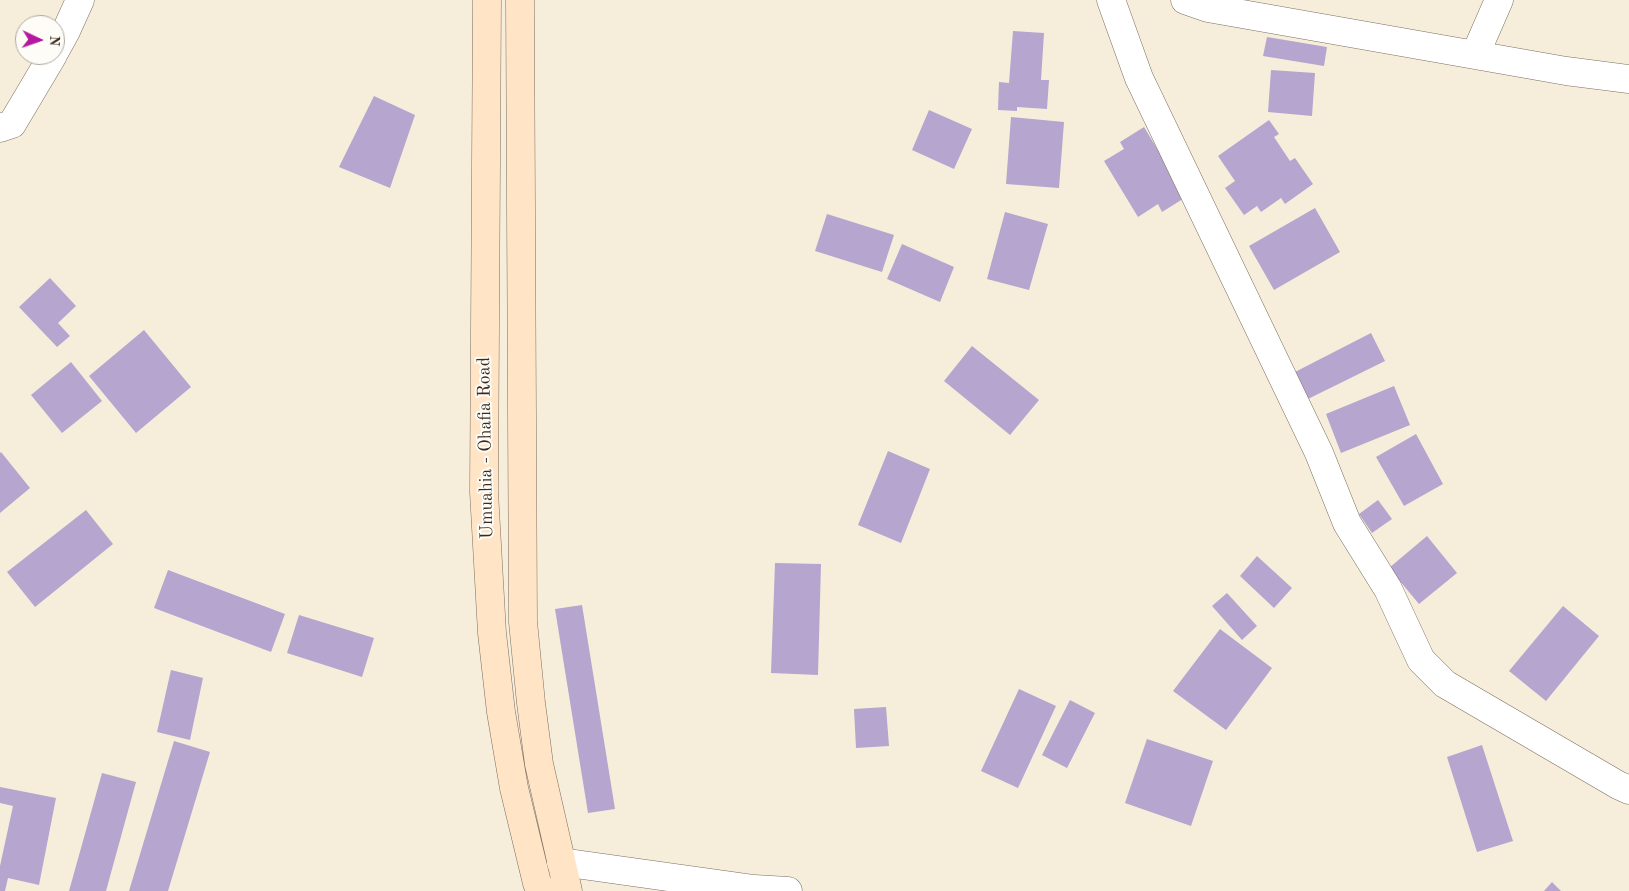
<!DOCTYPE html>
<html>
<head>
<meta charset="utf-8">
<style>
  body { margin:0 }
  #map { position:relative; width:1629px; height:891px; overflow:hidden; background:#f6eedb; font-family:"Old Standard TT",serif }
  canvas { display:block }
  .north { position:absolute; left:15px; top:15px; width:50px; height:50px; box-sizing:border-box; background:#fdfcf7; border:1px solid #afa8a0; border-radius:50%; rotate:93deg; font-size:14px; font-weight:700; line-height:20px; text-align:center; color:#3b2a1e }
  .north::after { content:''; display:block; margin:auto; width:18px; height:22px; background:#b5179e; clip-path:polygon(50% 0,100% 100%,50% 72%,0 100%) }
</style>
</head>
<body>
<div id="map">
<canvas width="1629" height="891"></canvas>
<div class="north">N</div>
</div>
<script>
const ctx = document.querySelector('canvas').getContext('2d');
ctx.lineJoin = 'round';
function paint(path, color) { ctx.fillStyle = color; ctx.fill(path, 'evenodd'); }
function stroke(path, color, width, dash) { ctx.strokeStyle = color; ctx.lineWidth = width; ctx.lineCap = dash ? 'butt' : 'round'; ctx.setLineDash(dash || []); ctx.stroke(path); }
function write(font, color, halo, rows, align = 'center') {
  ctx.font = font + ' "Old Standard TT",serif'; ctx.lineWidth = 4; ctx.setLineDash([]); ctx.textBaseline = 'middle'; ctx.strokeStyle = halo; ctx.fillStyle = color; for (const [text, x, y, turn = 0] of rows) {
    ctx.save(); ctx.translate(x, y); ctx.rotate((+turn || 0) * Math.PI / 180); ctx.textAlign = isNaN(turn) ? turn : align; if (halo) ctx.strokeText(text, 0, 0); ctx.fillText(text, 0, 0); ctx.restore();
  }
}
const building = new Path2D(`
  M1013,31L1044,33L1041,80H1049L1047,109L1017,107V111L998,110L999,82L1009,83Z
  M1267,37L1327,47L1324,66L1263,56Z
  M1271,70L1315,73L1312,116L1268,112Z
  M374,96L415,115L390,188L339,167Z
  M929,110L972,129L954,169L912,150Z
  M1011,117L1064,122L1059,188L1006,184Z
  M1269,120L1279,134L1274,137L1290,161L1295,158L1313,184L1285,204L1281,198L1261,212L1257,206L1244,215L1225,188L1235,181L1218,156Z
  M1144,127L1186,197L1162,212L1158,204L1138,217L1104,161L1124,149L1120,142Z
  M1315,208L1340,252L1274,290L1249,246Z
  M1005,212L1048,224L1029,290L987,279Z
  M827,214L894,235L882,272L815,251Z
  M902,244L954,267L940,302L887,279Z
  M50,278L76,306L58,323L70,336L57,347L19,307Z
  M144,330L191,387L136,433L89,376Z
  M1371,333L1385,361L1308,399L1295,372Z
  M972,346L1039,400L1010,435L944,381Z
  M71,362L102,401L62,433L31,395Z
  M1394,386L1410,425L1341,453L1326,414Z
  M1416,434L1443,484L1404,506L1376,457Z
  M888,451L930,469L901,543L858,525Z
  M1,452L30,488L0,513V453Z
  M1378,500L1392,519L1372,533L1359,514Z
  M86,510L113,544L35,607L7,572Z
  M1427,536L1457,573L1419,604L1389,568Z
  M1257,556L1292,588L1274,608L1240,576Z
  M775,563L821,564L818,675L771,673Z
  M168,570L285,614L271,652L154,608Z
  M1227,593L1257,626L1242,640L1212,606Z
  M582,605L615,809L588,813L555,609Z
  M1563,606L1599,636L1546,701L1509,671Z
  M299,615L374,638L362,677L287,653Z
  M1220,629L1272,668L1226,730L1173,691Z
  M171,670L203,678L190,740L157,732Z
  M1019,689L1056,706L1018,788L981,771Z
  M1070,700L1095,713L1067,768L1042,755Z
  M886,707L889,746L856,748L854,709Z
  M1147,739L1213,761L1191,826L1125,803Z
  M174,741L210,752L168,891H129Z
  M1482,745L1513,841L1477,852L1447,757Z
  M102,773L136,782L106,891H69Z
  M0,787L56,798L39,885L8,878L5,891H0V866L13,806L0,803Z
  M1552,882L1561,891H1544Z`);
const minor = new Path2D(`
  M1111,0L1139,78L1319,453L1347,523L1388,589L1421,660L1445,684L1618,785L1629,790
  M1185,0L1208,8L1566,71L1629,79
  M55,51L66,31L80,0
  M1475,55L1499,0
  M0,128L12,124L53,55
  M561,862L754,889L788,891`);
const secondary = new Path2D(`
  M487,0L484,492L492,633L501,712L514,788L537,883L542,891
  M520,0L523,622L531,703L539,764L568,891`);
const streetNames = [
  ["Umuahia - Ohafia Road",486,448,-91]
];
paint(building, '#b5a5cf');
stroke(minor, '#7c6f60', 29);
stroke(secondary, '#7c6f60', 29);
stroke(minor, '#fff', 28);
stroke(secondary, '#ffe4c6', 28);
write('18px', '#3b2a1e', '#fdfcf7', streetNames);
</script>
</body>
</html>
